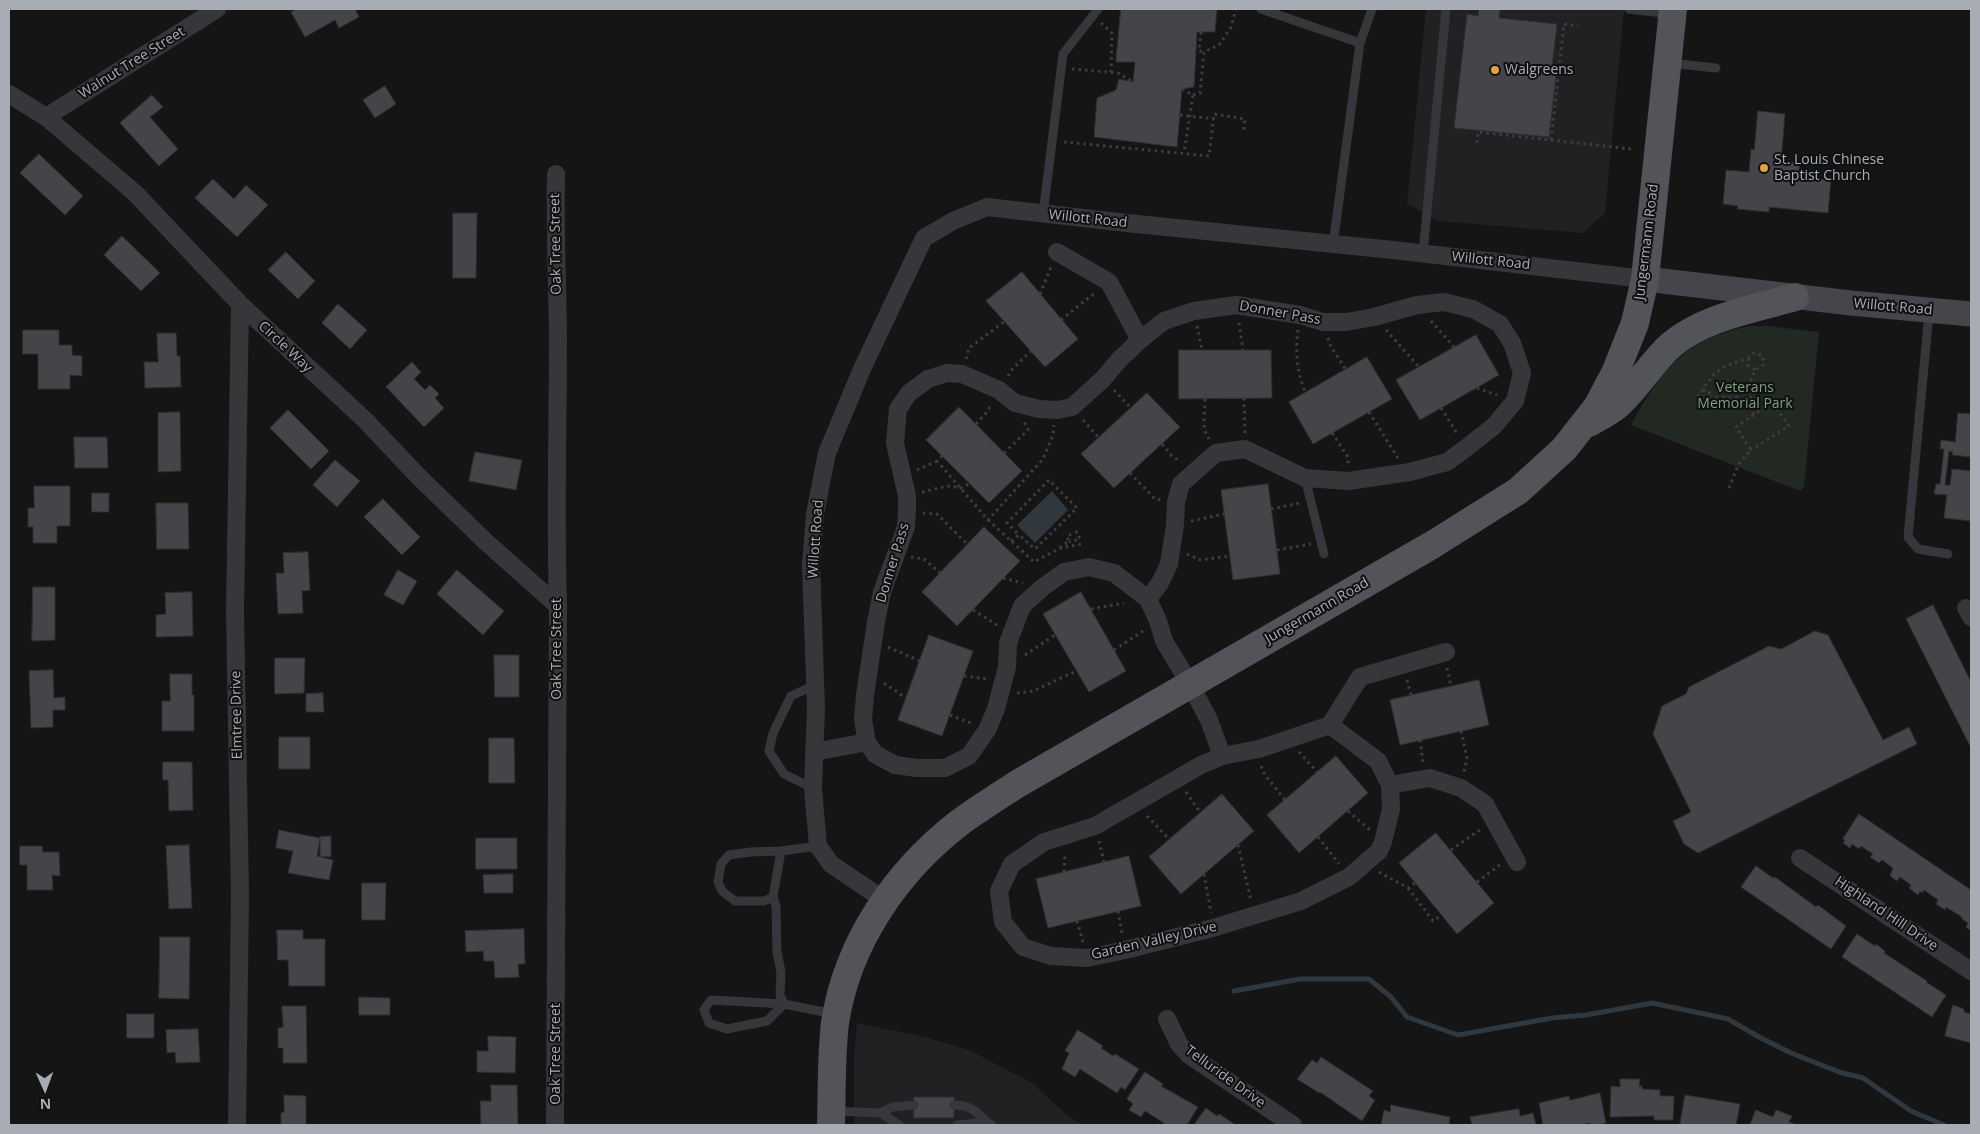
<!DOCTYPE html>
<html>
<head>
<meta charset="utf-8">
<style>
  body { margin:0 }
  #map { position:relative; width:1980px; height:1134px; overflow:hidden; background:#151516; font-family:"Open Sans",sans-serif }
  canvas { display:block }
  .frame { position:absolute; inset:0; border:10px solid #a8adb5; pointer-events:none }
  .north { position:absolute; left:20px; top:1064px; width:50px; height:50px; -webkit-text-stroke:4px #101011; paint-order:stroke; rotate:178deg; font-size:14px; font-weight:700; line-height:20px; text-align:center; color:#a8adb5 }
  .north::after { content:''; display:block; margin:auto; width:18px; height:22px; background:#a8adb5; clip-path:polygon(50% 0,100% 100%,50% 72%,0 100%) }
</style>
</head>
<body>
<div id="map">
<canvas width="1980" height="1134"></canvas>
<div class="frame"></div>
<div class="north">N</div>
</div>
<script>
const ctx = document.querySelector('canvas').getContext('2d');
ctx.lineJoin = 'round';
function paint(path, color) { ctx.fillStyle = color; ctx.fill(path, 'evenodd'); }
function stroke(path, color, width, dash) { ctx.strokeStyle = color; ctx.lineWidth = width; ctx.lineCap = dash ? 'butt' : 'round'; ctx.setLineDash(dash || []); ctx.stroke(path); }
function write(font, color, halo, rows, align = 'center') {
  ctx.font = font + ' "Open Sans",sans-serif'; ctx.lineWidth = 4; ctx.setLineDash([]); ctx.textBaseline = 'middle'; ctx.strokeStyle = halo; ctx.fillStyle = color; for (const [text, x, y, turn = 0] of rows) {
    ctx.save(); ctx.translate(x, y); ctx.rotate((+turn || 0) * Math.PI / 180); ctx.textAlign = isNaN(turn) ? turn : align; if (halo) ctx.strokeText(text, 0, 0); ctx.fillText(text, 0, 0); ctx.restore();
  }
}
const built = new Path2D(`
  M1426,9H1624L1605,213L1583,233L1439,221L1407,204Z
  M857,1023L925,1037L969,1050L1032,1083L1067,1115L1083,1125H854V1056Z`);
const green = new Path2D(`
  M1748,326H1768L1819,332L1804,487L1800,491L1631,425C1661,369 1683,341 1748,326Z`);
const water = new Path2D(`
  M1052,491L1068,510L1035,543L1017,525Z`);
const stream = new Path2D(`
  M1234,991L1300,979H1369L1391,997L1407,1017L1458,1035L1552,1018L1586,1015L1652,1003L1728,1019L1759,1037L1791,1053L1839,1072L1863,1078L1911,1111L1944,1125`);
const building = new Path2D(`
  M297,9H355L359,17L339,28L335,20L305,37L291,12Z
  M1121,9H1217L1215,32H1197L1194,87L1182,89L1177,147L1094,137L1097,98L1116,90L1119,79L1133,82L1135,62H1116Z
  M1479,9H1500L1499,18L1557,24L1552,66H1557L1549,137L1454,128L1467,14L1478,16Z
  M385,86L396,104L375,118L363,100Z
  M152,95L163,107L150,117L178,149L159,166L120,123Z
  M1758,111L1785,114L1781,161L1800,163L1798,177L1831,180L1828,213L1769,207V212L1737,209L1738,206L1723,204L1726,170L1749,172L1751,149L1754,150Z
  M39,154L83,196L65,215L20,173Z
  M213,179L234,199L246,185L268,205L237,237L195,198Z
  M453,213H477L476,278H453Z
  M122,236L160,273L141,291L104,255Z
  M286,252L315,281L298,299L268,270Z
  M1022,272L1078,339L1045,367L986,301Z
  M338,304L367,330L350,349L322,323Z
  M23,330H59V345H72V355L82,356V376L70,375V389H38V354H23Z
  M157,333H176L177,356H180L181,387L145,388L144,362H158Z
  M1476,335L1499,375L1420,420L1396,380Z
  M1179,350H1271L1272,398L1179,399Z
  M1367,357L1392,399L1313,444L1289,402Z
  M412,362L421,372L414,379L425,390L430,385L439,394L435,398L444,408L424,427L386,387Z
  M1147,393L1180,427L1114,488L1081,454Z
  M959,407L1022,471L989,503L926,440Z
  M288,410L329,451L311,469L270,428Z
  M180,412L181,471L158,472V413Z
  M1958,413L1971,414V457L1952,455L1953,452L1949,451L1945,485H1950L1952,469L1971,471V521L1944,518L1947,495L1934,494L1936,484H1940L1944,449H1940L1941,440L1955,442Z
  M74,437H107L108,468H75Z
  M475,452L522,460L516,490L469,481Z
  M335,460L360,481L337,507L313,485Z
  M1268,484L1280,574L1233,580L1221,490Z
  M34,486H70V526H57V543H33V527H28V508H34Z
  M92,493H109V512H92Z
  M383,499L420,537L402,555L364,517Z
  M156,503H188L189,549H157Z
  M984,527L1020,561L957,626L922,592Z
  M308,552L310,590L302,591L303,613L278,614L276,573H284L283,553Z
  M398,570L417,581L403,605L384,595Z
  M457,570L504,611L483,635L437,594Z
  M33,587H55V640L32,641Z
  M192,592L193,636L156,637V615L166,614L165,593Z
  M1081,592L1126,671L1089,692L1043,614Z
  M1933,605L1971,682V748L1906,619Z
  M1815,631L1828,635L1883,740L1909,727L1917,744L1698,853L1684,844L1673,821L1691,812L1653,734L1662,706L1686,694L1689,687L1769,646L1781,649Z
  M929,635L973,651L942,736L898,720Z
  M494,655H519V697H495Z
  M275,658H305L304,693L275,694Z
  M53,670L54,698L65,697V710H53V727L31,728L29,671Z
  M170,674H192V695H194V731H162V701H170Z
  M1479,680L1489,725L1400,745L1390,700Z
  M323,693L324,712H306V694Z
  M279,737H310V769H279Z
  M489,738H514L515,783H489Z
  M1336,756L1368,793L1299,853L1267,815Z
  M163,762H192L193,810L169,811L168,780H163Z
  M1222,794L1254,831L1181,894L1149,857Z
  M1859,814L1971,890V931L1966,927L1968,923L1961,918L1962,917L1946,907L1945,910L1936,904L1938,900L1924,890L1922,893L1920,891L1918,895L1909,888L1911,885L1900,877L1897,881L1890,876L1893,868L1882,860L1879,863L1870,857L1873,854L1861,846L1859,849L1852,844L1850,848L1843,843L1845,840L1843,839Z
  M279,830L320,838L317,856L333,860L329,880L288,873L293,851L276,848Z
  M1436,833L1494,903L1457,934L1399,863Z
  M331,836V857L320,856V837Z
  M476,838H517V869H476Z
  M189,845L192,908L169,909L166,846Z
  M20,846H42L43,852H59L60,876L52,875L53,890H27V865H20Z
  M1129,856L1141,906L1048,928L1036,879Z
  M1756,866L1773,878L1775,877L1816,907L1818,905L1846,926L1831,949L1741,887Z
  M513,874V893H484L483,875Z
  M362,883H386L385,920H362Z
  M524,929L525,964H518L519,977L495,978L494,961H484L483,951L466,952L465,931Z
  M277,930H303V939H325V986H289L288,960H278Z
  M1857,934L1875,946L1876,944L1885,951L1884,953L1927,981L1926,982L1946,995L1932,1017L1842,957Z
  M160,937H190L189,999L159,998Z
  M359,997L390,998V1015H359Z
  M1953,1005L1964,1009V1012L1971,1014V1043L1945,1036Z
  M282,1006H306L307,1063H283V1048H278V1028L283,1027Z
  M127,1014H154V1038H127Z
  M198,1029L200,1062L176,1063L175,1052L167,1053L166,1030Z
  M1078,1030L1103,1046L1101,1048L1113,1056L1115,1054L1139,1069L1125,1090L1121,1087L1117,1093L1080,1069L1075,1077L1062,1069L1069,1053L1065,1051Z
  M488,1036L516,1037L515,1073L477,1072V1051H488Z
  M1321,1057L1373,1091L1369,1096L1375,1100L1362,1121L1320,1092L1319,1093L1297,1079L1312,1060L1317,1063Z
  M1145,1072L1163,1084L1161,1086L1198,1107L1187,1125H1163L1164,1123L1145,1111L1141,1117L1129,1110L1133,1104L1127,1099Z
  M1620,1079H1640L1639,1086H1642V1089L1660,1090V1096H1674L1673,1120H1654V1116L1610,1117L1611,1086L1620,1087Z
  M491,1085H517L518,1125H481L480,1101H491Z
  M1600,1093L1606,1123L1597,1125H1590L1589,1123L1580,1125H1543L1539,1103L1569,1096L1570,1100Z
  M284,1095L306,1096V1125H281V1113L284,1112Z
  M1685,1095L1740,1104L1736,1125H1680Z
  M914,1097H954V1118H914Z
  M1391,1105L1450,1117L1449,1125H1381L1384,1110L1390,1112Z
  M1206,1108L1217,1116L1219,1114L1236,1125H1194Z
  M1519,1109L1520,1116L1533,1113L1536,1125H1472L1470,1117Z
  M1756,1110L1773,1117L1776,1110L1792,1116L1789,1122L1797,1125H1750Z`);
const path = new Path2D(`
  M1101,23L1112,33L1111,72
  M1201,32L1199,51L1204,52
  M1072,69L1118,73L1133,82
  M1182,89L1193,95L1184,153
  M1193,95L1200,93L1204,52L1219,45L1231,27L1236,9
  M1180,115L1214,119
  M1551,140L1632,149
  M1064,142L1209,156L1214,114L1245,119L1244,130
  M1477,143L1478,132L1551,140L1564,24L1578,26
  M1040,294L1051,267
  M1061,320L1096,292
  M1431,321L1454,347
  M1239,323L1243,350
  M1197,326L1202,350
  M1298,330C1295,350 1297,375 1306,393
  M1386,330L1419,367
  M1328,338L1331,347L1346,370
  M1749,358L1748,365L1755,370
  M966,359L969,348L1005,321
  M1008,376L1013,368L1031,351
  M1477,388L1497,395
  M1114,390L1131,408
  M1703,390L1709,391L1710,397
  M1244,398L1245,433
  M1736,398L1740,390H1747
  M1205,399L1204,429L1209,439
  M1747,404L1751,398L1747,390L1755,370L1763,365V356L1754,353C1746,361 1735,361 1725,367C1712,373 1706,386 1697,397L1703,403L1710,397L1736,398L1739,404H1747L1754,414
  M1441,408L1458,435
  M1369,412L1398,458
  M1083,420L1099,438
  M976,424L986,413L991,405
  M1332,433L1348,457V466
  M1162,444L1172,456L1181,462
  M1004,453L1028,430L1024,422
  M942,456L937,461L988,520L1043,459L1053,435L1054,425
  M917,470L937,461
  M1130,473L1155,499L1161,500
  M1729,488L1738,465L1751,450L1736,427L1772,402L1789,426L1751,450
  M922,492L947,486L961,488L969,484
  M1271,509L1300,503
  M923,513L937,514L968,545
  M988,520L1034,562L1060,548L1083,544
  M1191,521L1224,514
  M1011,541L1019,535L1007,523L1049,480L1077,508L1035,549L1019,535
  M1060,548L1064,544L1069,542L1067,536L1077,532L1080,539L1069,542
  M1277,550L1311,544
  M1187,554L1200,560L1230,556
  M911,557L924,559L940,573
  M1003,578L1023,583
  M1091,609L1124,603
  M973,610L997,625
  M888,647L920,661
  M1114,650L1143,631
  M1025,655L1055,635
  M1447,668L1451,687
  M964,676L988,679
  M1407,680L1411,695
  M884,683L906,698
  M1017,693L1033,691L1076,671
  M950,715L971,723
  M1461,731L1467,758L1464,772
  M1420,740L1423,762
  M1299,752L1317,772
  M1261,766L1265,775L1285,800
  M1186,792L1200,812
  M1348,811L1370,830
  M1147,816L1169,839
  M1318,837L1339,864
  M1099,841L1104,862
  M1238,845L1251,900
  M1451,850L1481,829
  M1064,872L1065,853
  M1379,872L1408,888L1415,883
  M1204,874L1211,913
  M1477,882L1501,864
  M1408,888L1433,921L1442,915
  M1118,911L1122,933
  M1077,921L1083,942`);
const lane = new Path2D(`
  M1261,9L1360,43
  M1629,9L1671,14
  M1670,63L1716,68
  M1043,214L1063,54L1098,9
  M1333,245L1360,43L1372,9
  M1423,253L1446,9
  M1929,313L1908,537L1918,549L1948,554
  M1305,478L1324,554
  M813,788L784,774L769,751L773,733L791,696L815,685
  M781,851L773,897L764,901H735L722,891L718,882L721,864L729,855L751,852L781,851L818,846
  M773,897L776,906L777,952L781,972L780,995L784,1004L834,1014
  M711,1000L784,1004L767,1021L727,1029L709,1023L704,1010Z
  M954,1105C970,1105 976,1111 987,1122
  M833,1111L881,1113L899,1125
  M881,1113L892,1107L914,1105
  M957,1125L987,1122L992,1125`);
const street = new Path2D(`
  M9,94L46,117L135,193L240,304L365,420L419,477L485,541L558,606
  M46,117L217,9
  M1057,252L1109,282L1140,340
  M1148,599L1160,583L1169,564L1175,525L1176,502L1181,484L1216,453L1245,449L1305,478L1348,481L1410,472L1447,462L1466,448L1494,426L1515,401L1522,373L1512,343L1500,324L1473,309L1444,302L1417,305L1374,317L1346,322H1323L1300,315L1236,305L1194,311L1164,321L1140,340L1119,360L1103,379L1072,407L1057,410L1039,409L1015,403L999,390L962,374L947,373L928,379L909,393L898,409L895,443L907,496V511L906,527L882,592L876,622L865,695L863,720L867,742L875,754L895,765L917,768H945L969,756L987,730L996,709L1007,667L1008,643L1022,606L1043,587L1064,572L1089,567L1114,573L1148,599L1158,621L1164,641L1190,684L1209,720L1222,756
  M1966,608L1971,617
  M1330,725L1378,761L1390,785L1391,809L1383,842L1379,851L1349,877L1301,901L1213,928L1125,950L1087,958L1051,956L1023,947L1003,922L999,891L1012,864L1044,842L1095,826L1201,765L1222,756L1259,749Z
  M1330,725L1360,677L1446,652
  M814,752L867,742
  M1390,785L1430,778L1461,788L1485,804L1517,862
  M1800,858L1971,971
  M884,900L831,864L818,846L813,788L816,709L811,565L815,514L827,453L862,369L924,238L953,221L987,207L1127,223L1393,250L1645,279
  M1167,1019L1179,1044L1189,1055L1293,1125
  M237,1125L240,895L235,611L240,304
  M555,1125L558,606C555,515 558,424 558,333C557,280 555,227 556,174`);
const secondary = new Path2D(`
  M1645,279L1851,303L1971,314`);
const primary = new Path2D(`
  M1589,423C1599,417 1612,411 1621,402C1639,385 1652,362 1671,345C1704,317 1754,309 1795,297
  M831,1125C832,1091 831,1056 835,1023C847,943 896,872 959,823C978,809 999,796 1019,783L1432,545L1518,491L1564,449L1597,407L1616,371L1635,323L1645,279L1673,9`);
const markers = [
  [1495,70,5,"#e3a140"],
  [1764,168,5,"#e3a140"]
];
const streetNames = [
  ["Walnut Tree Street",132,63,-32],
  ["Willott Road",1088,219,6],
  ["Jungermann Road",1647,242,-83],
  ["Oak Tree Street",556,244,-91],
  ["Willott Road",1491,261,6],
  ["Willott Road",1893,307,5],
  ["Donner Pass",1280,313,10],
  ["Circle Way",285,347,43],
  ["Willott Road",816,539,-86],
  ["Donner Pass",893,563,-73],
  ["Jungermann Road",1317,611,-30],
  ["Oak Tree Street",557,649,-90],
  ["Elmtree Drive",237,715,-91],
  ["Highland Hill Drive",1886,914,34],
  ["Garden Valley Drive",1154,941,-13],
  ["Oak Tree Street",556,1054,-90],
  ["Telluride Drive",1225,1077,36]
];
const poiNames = [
  ["Walgreens",1505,70],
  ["St. Louis Chinese",1774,160],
  ["Baptist Church",1774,176]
];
const parkNames = [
  ["Veterans",1745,388],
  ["Memorial Park",1745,404]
];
paint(built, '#212123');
paint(green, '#212922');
paint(water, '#2f383e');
stroke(stream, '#2f383e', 5);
paint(building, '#444549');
stroke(building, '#2f2f32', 1);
stroke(path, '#3c3e42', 3, [2.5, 4]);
stroke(lane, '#36373b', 9);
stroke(street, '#36373b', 18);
stroke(secondary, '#44464b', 25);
stroke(primary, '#52545a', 28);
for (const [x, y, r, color] of markers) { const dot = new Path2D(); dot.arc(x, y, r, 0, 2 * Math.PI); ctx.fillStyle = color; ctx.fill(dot); stroke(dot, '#101011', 2); }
write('14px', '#a8adb5', '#101011', streetNames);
write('14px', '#a8adb5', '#101011', poiNames, 'left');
write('14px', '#809f80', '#101011', parkNames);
</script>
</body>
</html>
